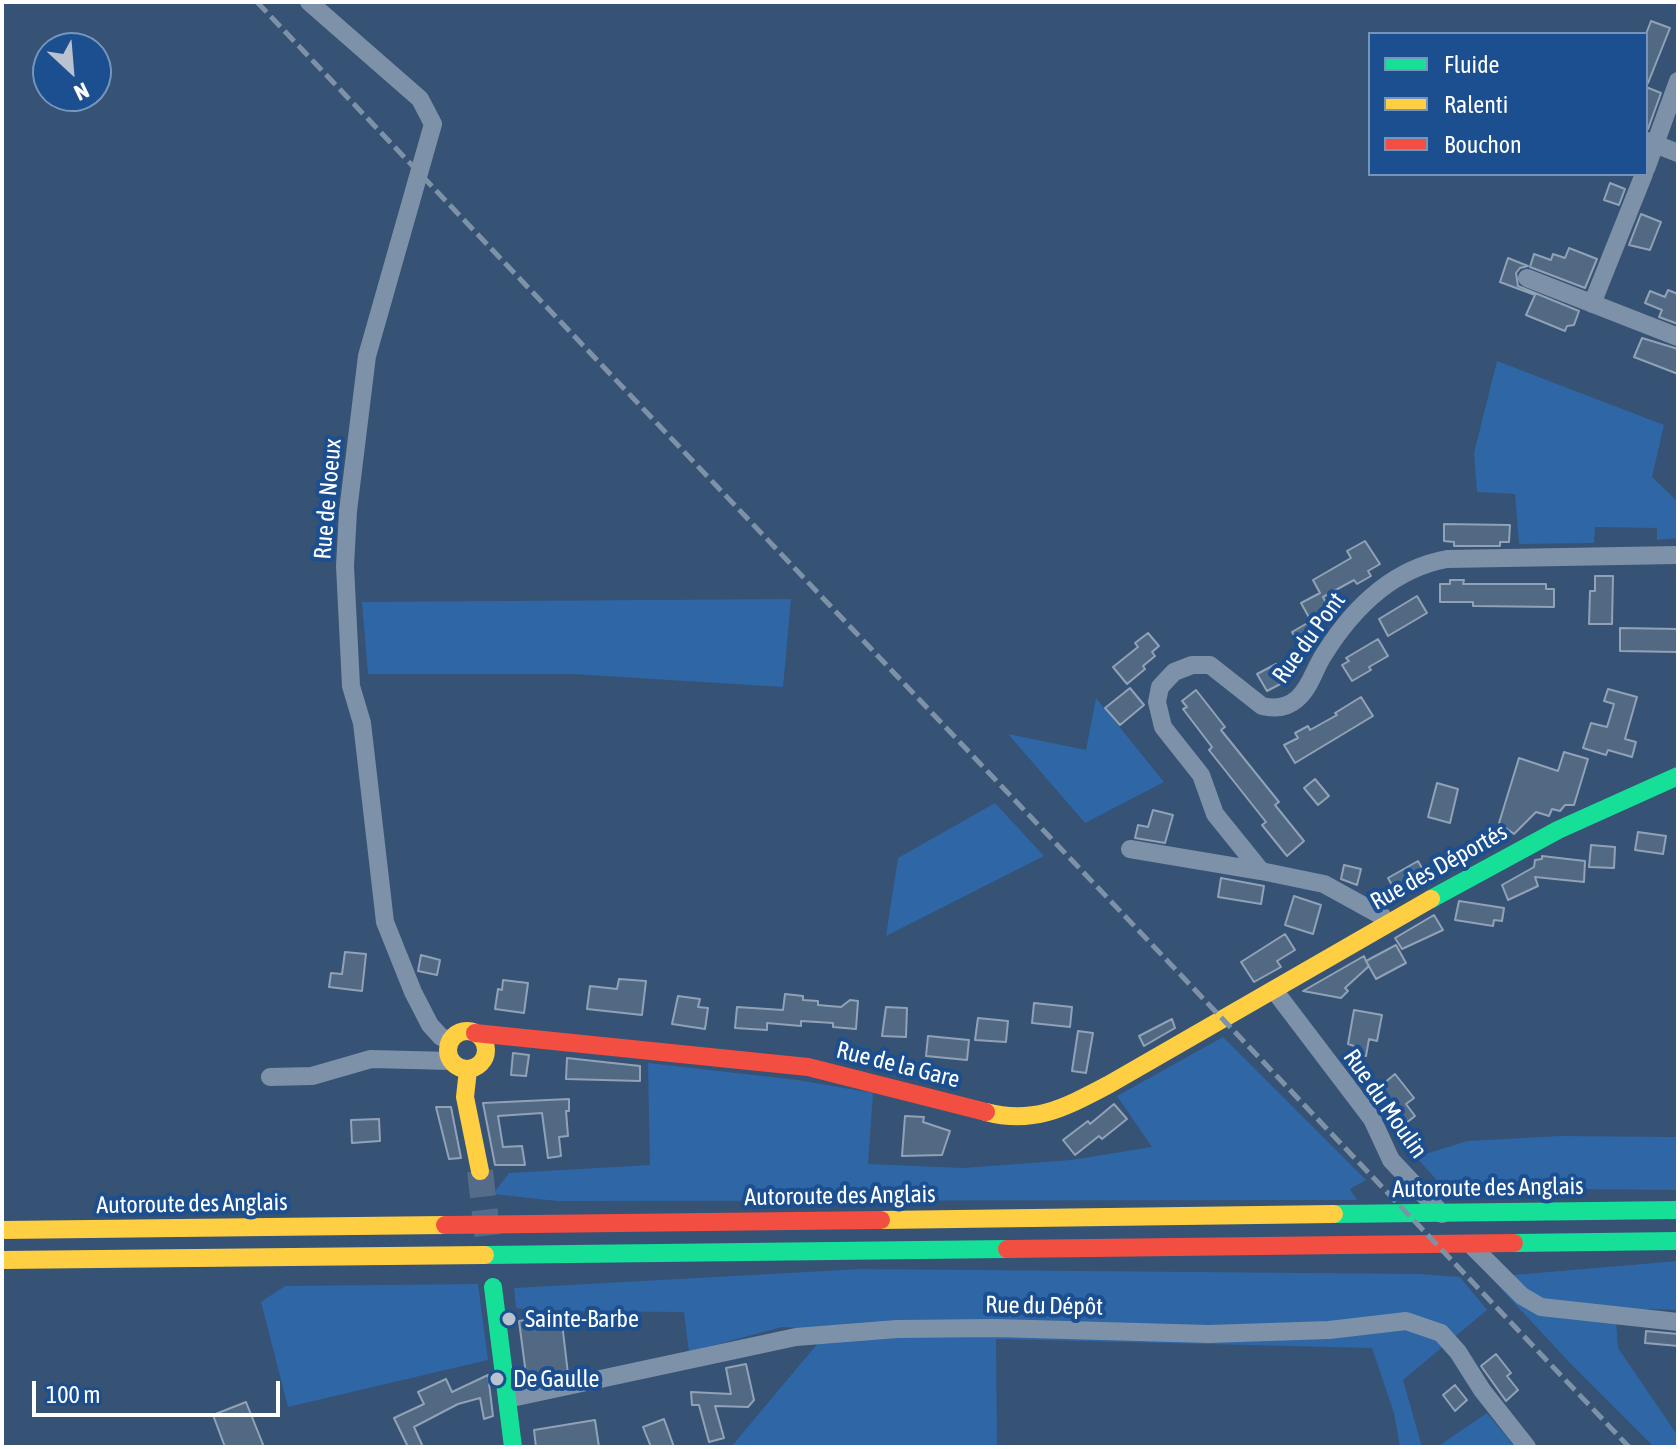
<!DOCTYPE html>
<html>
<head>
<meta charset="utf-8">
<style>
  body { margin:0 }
  #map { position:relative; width:1680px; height:1449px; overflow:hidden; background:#365274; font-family:"Asap Condensed",sans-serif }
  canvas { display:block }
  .frame { position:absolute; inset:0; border:4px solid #fff; pointer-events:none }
  .legend { position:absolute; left:1368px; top:32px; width:280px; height:144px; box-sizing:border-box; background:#1b4f8f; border:2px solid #7695bc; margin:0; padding:10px 14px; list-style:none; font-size:24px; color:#fff }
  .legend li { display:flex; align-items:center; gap:16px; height:40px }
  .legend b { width:40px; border:2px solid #7695bc }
  .north { position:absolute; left:32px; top:32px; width:80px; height:80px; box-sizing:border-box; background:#1b4f8f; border:2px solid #7695bc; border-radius:50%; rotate:154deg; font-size:22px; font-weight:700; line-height:32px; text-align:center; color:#fff }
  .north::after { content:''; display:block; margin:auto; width:28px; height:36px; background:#b9c2ce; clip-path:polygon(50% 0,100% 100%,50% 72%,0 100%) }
  .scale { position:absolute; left:32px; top:1381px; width:248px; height:36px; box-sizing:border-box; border:4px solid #fff; border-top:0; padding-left:10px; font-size:24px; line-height:28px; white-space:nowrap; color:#fff; -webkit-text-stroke:6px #1b4f8f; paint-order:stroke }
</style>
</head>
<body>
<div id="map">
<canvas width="1680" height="1449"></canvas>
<div class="frame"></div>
<ul class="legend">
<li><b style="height:10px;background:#16e098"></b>Fluide</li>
<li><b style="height:10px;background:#ffcf43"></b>Ralenti</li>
<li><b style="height:10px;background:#f24e42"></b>Bouchon</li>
</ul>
<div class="north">N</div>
<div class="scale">100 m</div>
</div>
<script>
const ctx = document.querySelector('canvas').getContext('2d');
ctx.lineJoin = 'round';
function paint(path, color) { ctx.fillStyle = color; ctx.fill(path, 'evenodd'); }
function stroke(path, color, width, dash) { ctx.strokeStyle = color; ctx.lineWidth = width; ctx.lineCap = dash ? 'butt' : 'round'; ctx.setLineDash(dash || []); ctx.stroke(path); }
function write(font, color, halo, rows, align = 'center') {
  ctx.font = font + ' "Asap Condensed",sans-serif'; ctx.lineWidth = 8; ctx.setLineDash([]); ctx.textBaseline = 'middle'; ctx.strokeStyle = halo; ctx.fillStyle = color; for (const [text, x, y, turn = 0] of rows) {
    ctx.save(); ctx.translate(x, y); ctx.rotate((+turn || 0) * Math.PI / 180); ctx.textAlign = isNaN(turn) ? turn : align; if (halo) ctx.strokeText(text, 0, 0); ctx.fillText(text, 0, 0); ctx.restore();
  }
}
const green = new Path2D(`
  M1497,361L1664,425L1652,477L1678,502V538L1657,540V528L1595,527L1594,543L1519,544L1515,494L1477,492L1474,453Z
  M791,599L783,687L573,674H368L362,602Z
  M1096,698L1164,782L1085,823L1008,734L1086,750Z
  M995,803L1044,856L886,936L898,858Z
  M1223,1037L1366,1180L1350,1189L1357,1200L557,1201L493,1194L509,1173L650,1165L648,1063L798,1080L873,1093L868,1164L963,1168L1071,1160L1152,1147L1117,1096Z
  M1560,1136L1678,1137V1190L1444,1188L1416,1157L1467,1141Z
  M1678,1261V1310L1615,1308L1618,1348L1678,1436V1447H1654L1568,1361L1490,1277Z
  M861,1269L1420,1274L1460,1277L1487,1310L1403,1380L1422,1447H1400L1394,1413L1372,1348L996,1339L997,1447H731L829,1330L782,1327L689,1352L684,1312L541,1311L516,1308L514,1288Z
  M478,1284L488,1360L288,1407L261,1302L285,1286Z
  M1487,1413L1515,1447H1437Z`);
const building = new Path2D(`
  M1651,21L1670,28L1648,83H1646V34Z
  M1646,87L1661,93L1648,129H1646Z
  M1610,183L1625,189L1619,205L1604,200Z
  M1641,214L1661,222L1650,250L1629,245Z
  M1569,248L1597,259L1585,288L1530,267L1534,254L1551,260L1553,254L1565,258Z
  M1508,258L1528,266L1520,268L1516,273L1518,286L1579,311L1574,325L1567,326L1565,331L1526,315L1535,295L1500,282Z
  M1668,290L1678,294V324L1659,317L1662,310L1645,303L1650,291L1665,297Z
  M1642,338L1678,349V374L1634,357Z
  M1444,524L1510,525L1509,542H1500V546H1454V542L1444,541Z
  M1365,541L1380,564L1368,571L1371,576L1357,584L1354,580L1323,597L1330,610L1311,621L1301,603L1320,593L1313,580L1351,558L1347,551Z
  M1595,576H1613L1612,624H1589L1590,591H1595Z
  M1450,580H1464L1463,584H1546V589H1554V607L1473,606V602H1440V584H1450Z
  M1417,596L1427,613L1388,636L1379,619Z
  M1311,621L1321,637L1302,649L1292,632Z
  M1620,628L1678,629V652L1620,651Z
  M1148,633L1159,646L1152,652L1155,656L1143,666L1145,669L1127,684L1113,667L1138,647L1135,643Z
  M1378,639L1388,656L1369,667L1371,670L1352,681L1342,665L1349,661L1346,658Z
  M1276,664L1286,681L1267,691L1257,674Z
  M1130,688L1144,705L1120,725L1105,708Z
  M1608,689L1637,697L1625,739L1636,742L1632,757L1608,750L1606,755L1583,748L1591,723L1607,727L1614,704L1604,701Z
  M1196,690L1225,727L1221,730L1279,802L1275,805L1304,841L1287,856L1262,825L1266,822L1209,750L1212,747L1183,709L1187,707L1182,701Z
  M1361,697L1373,716L1295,763L1284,745L1298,738L1295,733L1308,726L1310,730L1337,715L1335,713Z
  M1564,752L1588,759L1574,805H1565L1560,811L1552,809L1549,816L1536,812L1514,834L1499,823L1519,758L1558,771Z
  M1315,779L1329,796L1318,805L1304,788Z
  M1437,783L1458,789L1450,823L1428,817Z
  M1153,810L1173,815L1165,843L1135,838L1138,825L1148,827Z
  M1638,832L1666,836L1663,854L1635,850Z
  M1591,845L1615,847L1614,868L1589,867Z
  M1542,856L1585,861L1584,882L1535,877L1538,886L1508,900L1502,885L1534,867L1535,860L1542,859Z
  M1418,861L1427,877L1397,894L1388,878Z
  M1344,865L1361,869L1357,885L1341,879Z
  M1221,878L1264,886L1261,904L1218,897Z
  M1294,896L1321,905L1313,934L1285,925Z
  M1459,901L1504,908L1502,921L1494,920L1493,926L1455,920Z
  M1434,915L1443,930L1402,949L1395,938Z
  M1285,934L1295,950L1277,961L1281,967L1254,982L1241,962Z
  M1396,945L1406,963L1376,979L1366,961L1369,966L1345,988L1348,991L1341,998L1303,991L1364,956L1366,961Z
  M345,952L366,954L362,991L329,987L331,973L342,974Z
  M421,955L440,960L437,975L418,971Z
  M619,979L646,981L642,1015L587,1009L590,986L617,989Z
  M503,980L528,983L524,1013L495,1009L498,989L502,990Z
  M785,994L803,996V1000L818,1001V1005L841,1007L850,1000L858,1001L856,1029L833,1027V1023L801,1021V1026L767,1023V1030L735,1028L737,1007L783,1010Z
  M678,996L700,999L698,1007L708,1008L705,1029L672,1024Z
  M1034,1003L1072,1007L1070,1027L1032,1023Z
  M886,1007L907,1008L906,1037L882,1036Z
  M1354,1010L1382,1015L1377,1041L1369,1039L1366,1056L1352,1054L1354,1046L1348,1044Z
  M978,1018L1008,1021L1006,1042L975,1040Z
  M1172,1019L1175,1028L1144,1046L1139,1036Z
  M1078,1031L1093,1033L1086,1073L1072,1071Z
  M928,1036L969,1040L967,1060L926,1056Z
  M513,1053L529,1055L526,1076L511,1075Z
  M567,1058L640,1066V1081L566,1079Z
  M1395,1074L1414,1098L1406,1104L1415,1116L1405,1124L1380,1093L1386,1088L1383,1084Z
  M569,1099V1111H566L568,1136L559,1137L561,1156L548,1158L542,1113L498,1116L503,1147L522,1146L525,1165H495L483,1103Z
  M1114,1104L1127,1119L1102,1139L1099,1136L1075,1155L1063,1140L1088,1121L1090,1124Z
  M436,1107H451L461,1158L449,1159Z
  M905,1116L924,1117L923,1122L950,1131L942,1155L902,1156Z
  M379,1119L380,1141L352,1143L351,1120Z
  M561,1314L568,1374L527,1382L519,1321Z
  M1646,1331L1678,1334V1346L1645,1343Z
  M1496,1354L1511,1373L1507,1376L1518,1390L1506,1401L1481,1366Z
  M746,1364L754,1400L748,1407L715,1406L724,1438L709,1442L699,1405H692L691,1392L731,1394L726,1368Z
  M488,1375L493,1416L484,1419L480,1398L458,1404L414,1427L423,1447H408L394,1418L424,1404L418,1392L446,1379L452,1392Z
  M1455,1385L1467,1400L1455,1411L1443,1395Z
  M246,1402L264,1447H225L213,1415Z
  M664,1419L674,1447H651L643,1427Z
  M595,1420L599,1447H536L534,1430Z`);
const secondaryTunnel = new Path2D(`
  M480,1171L488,1240`);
const street = new Path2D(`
  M309,2L420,99L433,124L367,356L348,511L345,566L351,686L362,723L385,922L413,992L430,1025L441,1037L451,1040
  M1647,141L1678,153
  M1646,169L1678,81
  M1527,278L1678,337
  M1592,304L1644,174
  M1130,849L1261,871
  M1387,922L1382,916L1324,884L1261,871L1215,814L1201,775L1163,727L1157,702L1160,687L1174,672L1192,665H1210L1262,706C1275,709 1287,708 1297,699C1310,688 1314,670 1323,656C1352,609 1392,569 1447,559L1678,555
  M1274,990L1372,1119L1391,1160L1442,1214
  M270,1077L312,1076L371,1059L451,1061
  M1470,1244L1522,1296L1541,1307L1678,1322
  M507,1399L796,1337L897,1329L996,1328L1209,1334L1329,1330L1406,1321L1441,1333L1458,1352L1482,1390L1527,1447`);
const fast = new Path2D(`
  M1431,899L1558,830L1678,776
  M1334,1214L1678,1210
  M1514,1243L1678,1241
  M485,1255L1007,1249
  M493,1287L513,1447`);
const slow = new Path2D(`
  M448 1050a19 19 0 1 1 38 0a19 19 0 1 1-38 0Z
  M468,1070L465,1097L480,1171
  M986,1112C1034,1125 1066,1107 1108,1085L1431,899
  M881,1220L1334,1214
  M2,1230L445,1225
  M2,1260L485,1255`);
const jam = new Path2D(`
  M475,1033L808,1067L986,1112
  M445,1225L881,1220
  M1007,1249L1514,1243`);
const rail = new Path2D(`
  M257,2L1629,1447`);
const markers = [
  [509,1319,8,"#b9c2ce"],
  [497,1379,8,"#b9c2ce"]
];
const streetNames = [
  ["Rue de Noeux",328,499,-85],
  ["Rue du Pont",1309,638,-54],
  ["Rue des Déportés",1439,867,-29],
  ["Rue de la Gare",898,1065,14],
  ["Rue du Moulin",1385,1104,55],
  ["Autoroute des Anglais",1488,1188,-1],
  ["Autoroute des Anglais",840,1196,-1],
  ["Autoroute des Anglais",192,1204,-1],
  ["Rue du Dépôt",1044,1306,1]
];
const poiNames = [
  ["Sainte-Barbe",525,1319],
  ["De Gaulle",513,1379]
];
paint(green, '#2f66a5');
paint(building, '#526984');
stroke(building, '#92a2b6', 2);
stroke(secondaryTunnel, '#546c89', 26, [26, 13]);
stroke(street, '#7d92a8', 18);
stroke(fast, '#16e098', 18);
stroke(slow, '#ffcf43', 18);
stroke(jam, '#f24e42', 18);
stroke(rail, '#7e92a7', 5, [14, 6]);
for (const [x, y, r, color] of markers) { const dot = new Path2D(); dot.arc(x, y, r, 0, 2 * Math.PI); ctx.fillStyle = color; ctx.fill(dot); stroke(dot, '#1b4f8f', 3); }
write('24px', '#fff', '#1b4f8f', streetNames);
write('24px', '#fff', '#1b4f8f', poiNames, 'left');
</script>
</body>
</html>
